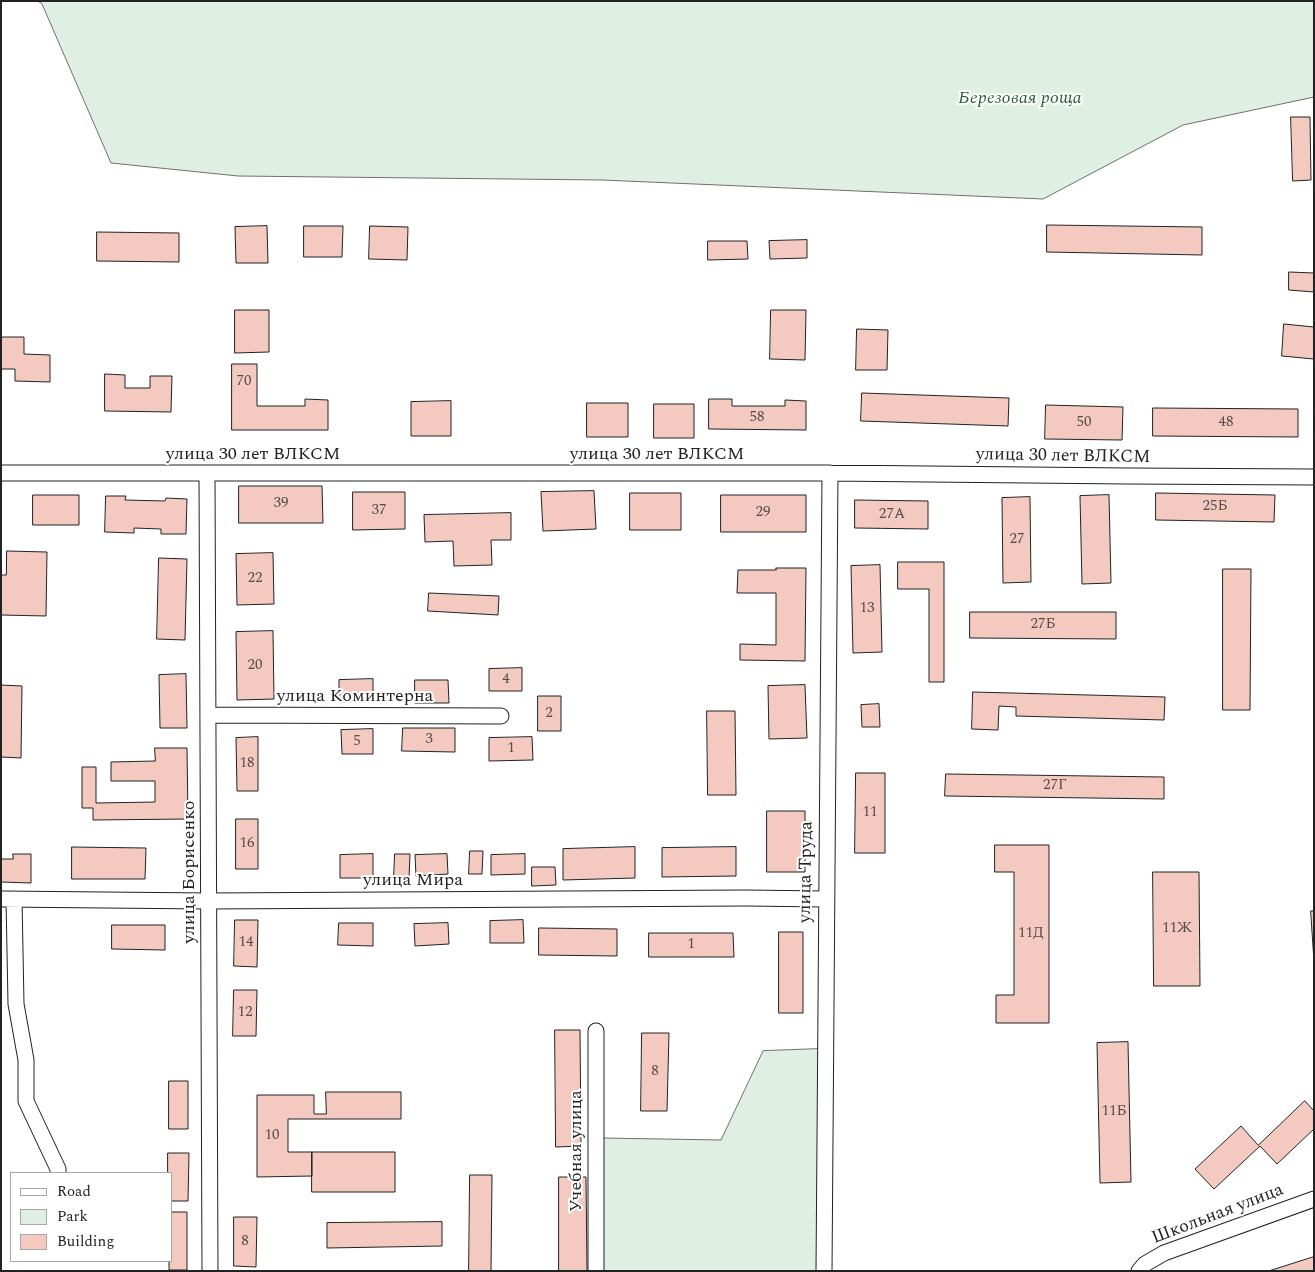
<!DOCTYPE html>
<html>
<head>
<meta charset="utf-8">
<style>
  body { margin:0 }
  #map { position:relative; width:1315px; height:1272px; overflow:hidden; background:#fff; font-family:Spectral,serif }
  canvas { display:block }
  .frame { position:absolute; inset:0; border:2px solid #222; pointer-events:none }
  .legend { position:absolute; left:10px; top:1172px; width:162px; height:90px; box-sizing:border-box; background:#fff; border:1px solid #a7a7a7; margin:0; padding:6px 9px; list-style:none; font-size:15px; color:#222 }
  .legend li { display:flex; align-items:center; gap:10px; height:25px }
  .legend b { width:25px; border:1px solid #a7a7a7 }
</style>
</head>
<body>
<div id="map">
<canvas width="1315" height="1272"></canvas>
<div class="frame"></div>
<ul class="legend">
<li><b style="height:6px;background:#fff"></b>Road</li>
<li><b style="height:14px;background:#e0efe3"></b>Park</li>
<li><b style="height:14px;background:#f3c9c0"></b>Building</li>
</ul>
</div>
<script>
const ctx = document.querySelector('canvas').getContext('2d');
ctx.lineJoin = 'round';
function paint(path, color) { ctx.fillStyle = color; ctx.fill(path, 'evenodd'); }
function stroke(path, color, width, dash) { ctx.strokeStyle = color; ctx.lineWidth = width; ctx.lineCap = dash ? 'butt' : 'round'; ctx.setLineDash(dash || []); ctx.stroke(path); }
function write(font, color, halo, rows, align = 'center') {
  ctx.font = font + ' Spectral,serif'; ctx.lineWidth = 4; ctx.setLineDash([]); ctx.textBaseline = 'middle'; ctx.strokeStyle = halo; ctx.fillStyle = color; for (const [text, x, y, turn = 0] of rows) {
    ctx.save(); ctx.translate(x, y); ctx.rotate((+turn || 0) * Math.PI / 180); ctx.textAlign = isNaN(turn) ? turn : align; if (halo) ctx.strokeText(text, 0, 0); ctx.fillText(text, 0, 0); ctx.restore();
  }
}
const green = new Path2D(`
  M38,1H1314V97L1183,125L1043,199L602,180L238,176L111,163L42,4Z
  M819,1049L817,1271H603V1138L721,1140L763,1051Z`);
const building = new Path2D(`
  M1291,117H1310L1311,180L1293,181Z
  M1047,225L1202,227V255L1047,252Z
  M267,226L268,263H236L235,227Z
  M304,226H343L342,257H304Z
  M370,226L408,227L407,260L369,259Z
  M97,232L179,233V262L97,261Z
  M807,240V258L770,259L769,241Z
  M708,241H747L748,259L708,260Z
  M1289,272L1314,273V292L1289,290Z
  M235,310H269V352L235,353Z
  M771,310H806L805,360L770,359Z
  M1284,324L1314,327V359L1282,356Z
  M857,329L888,330L887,370H856Z
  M1,337H24V354L50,355V382L15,381V369H1Z
  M232,364H257V406H305V399L328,400V430H232Z
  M105,374L125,375V388H150V376H172L171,412L105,411Z
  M862,393L1009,398L1008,426L861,421Z
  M709,399H732V406H785V400L806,401V430L709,429Z
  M451,401V436H411V402Z
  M587,403H628V437H587Z
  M654,404H694V438H654Z
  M1046,405L1123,407L1122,440L1045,439Z
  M1153,408L1298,409V437L1153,436Z
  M239,486H322L323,523H239Z
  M594,491L596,529L543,531L541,492Z
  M353,492H405V529L353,530Z
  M630,493H681V530H630Z
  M1156,493L1275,495L1274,522L1156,520Z
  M33,495H79V525H33Z
  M721,495H806V532H721Z
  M1109,495L1111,583L1082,584L1080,496Z
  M106,496H126L125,500L165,501L166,498L187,499L186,534H161V529L134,528V533L105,532Z
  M1030,497L1031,582L1003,583L1002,498Z
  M855,500L928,501V529L855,528Z
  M511,513V540H491L492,565L454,566L453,541L425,542L424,515Z
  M7,551L47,552L46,616L1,615V575H6Z
  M273,553L274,604L237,605L236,554Z
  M159,558L187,559L185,640L157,639Z
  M898,562H944V682H929V589H898Z
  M880,565L882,652L853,653L851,566Z
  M776,568H806L805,661L740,660V644L776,645V593H737L738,570H776Z
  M1223,569H1251L1250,710H1223Z
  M429,593L499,596L498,615L428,611Z
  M970,612H1116V639L970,638Z
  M273,631L274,699L237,700L236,632Z
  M522,668V691H489V669Z
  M186,674L187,728H160L159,675Z
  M373,679V701L339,702V680Z
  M415,680H448L449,703H415Z
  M1,685L22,686L21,758L1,757Z
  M805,685L807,738L769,739L768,686Z
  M973,692L1165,697L1164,720L1016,716V707L999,706L998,730L972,729Z
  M538,696H561V731H538Z
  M879,704L880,727H862L861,705Z
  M707,711H735L736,795H708Z
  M403,728H455V752L402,751Z
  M373,729V754H342L341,730Z
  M258,737V791H237L236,738Z
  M532,737L533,760L489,761V738Z
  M155,748H187L188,819L93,820V808H82V767H96V803L155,802V781H111V762L155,761Z
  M856,773H885V853H855Z
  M946,774L1164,777V799L945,796Z
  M767,811H805V872H767Z
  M236,819H258V869H236Z
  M995,845H1049V1023H996V995H1014V872H995Z
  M72,847L146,848L145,879H72Z
  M635,847V878L563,880V849Z
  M736,847V876L662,877V848Z
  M470,851H483L482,874H469Z
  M13,854H31V883L1,882V859H13Z
  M373,854V878H340V855Z
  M395,854H410L409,878L394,877Z
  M447,854L448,874L416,876L415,855Z
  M525,854V874L491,875V855Z
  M532,867H555L556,885L532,886Z
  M1153,872H1199L1200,986H1154Z
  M1311,911H1314V961Z
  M235,920H258L257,967L234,966Z
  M523,920L524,943H490V921Z
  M339,923H373V946L338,945Z
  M448,923L449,944L415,946L414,924Z
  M112,925H165V950L112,949Z
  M539,928L617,929V956L539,955Z
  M779,932H803V1013H779Z
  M649,933H733L734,957H649Z
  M234,990H257L256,1036H233Z
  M555,1030H580L581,1146L556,1147Z
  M642,1033H669L667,1111H641Z
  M1128,1042L1131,1182L1100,1183L1097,1043Z
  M169,1081H188V1129H169Z
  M326,1092H401V1119H288V1152H312V1176L257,1177V1095H314V1114H326Z
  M1305,1101L1314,1111V1129L1277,1164L1260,1146L1214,1189L1195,1169L1241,1126L1258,1145Z
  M312,1152H395V1192H312Z
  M168,1153H189L188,1201H171V1173H168Z
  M470,1175H492L491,1271H469Z
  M559,1177H586L587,1271H559Z
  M171,1212H187V1270H169V1261H171Z
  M234,1217H257L256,1267L234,1266Z
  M442,1222V1246L327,1248V1223Z
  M1314,1257V1271H1269Z`);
const minor = new Path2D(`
  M1,473H830L1127,476L1314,477
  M207,474L210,1271
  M208,715L501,716
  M1,899L208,901L746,898L826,899
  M14,899L16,1004L26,1060V1101L58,1169V1173
  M596,1271V1031
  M824,1271L830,473
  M1139,1271L1145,1264L1164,1253L1314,1199`);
const numberNames = [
  ["70",244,382],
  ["58",757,418],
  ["50",1084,423],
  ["48",1226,423],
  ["39",281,504],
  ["25Б",1215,507],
  ["37",379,511],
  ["29",763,513],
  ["27А",892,515],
  ["27",1017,540],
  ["22",255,579],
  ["13",867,609],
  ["27Б",1043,625],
  ["20",255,666],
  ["4",506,680],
  ["2",549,714],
  ["3",429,740],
  ["5",357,742],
  ["1",511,749],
  ["18",247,764],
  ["27Г",1055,786],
  ["11",870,813],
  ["16",247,844],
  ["11Ж",1177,929],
  ["11Д",1031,934],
  ["14",246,943],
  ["1",691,945],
  ["12",245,1013],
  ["8",655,1072],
  ["11Б",1114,1112],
  ["10",272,1136],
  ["8",245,1242]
];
const parkNames = [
  ["Березовая роща",1020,99]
];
const streetNames = [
  ["улица 30 лет ВЛКСМ",253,455],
  ["улица 30 лет ВЛКСМ",657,455],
  ["улица 30 лет ВЛКСМ",1063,457,1],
  ["улица Коминтерна",355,697],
  ["улица Борисенко",190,872,-90],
  ["улица Труда",807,872,-89],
  ["улица Мира",413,881],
  ["Учебная улица",577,1151,-90],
  ["Школьная улица",1218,1215,-21]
];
paint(green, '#e0efe3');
stroke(green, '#6f6f6f', 1);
paint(building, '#f3c9c0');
stroke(building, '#222', 1);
stroke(minor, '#222', 17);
stroke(minor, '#fff', 15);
write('15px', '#564c4a', null, numberNames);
write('italic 18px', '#2f5e38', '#fff', parkNames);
write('18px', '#222', '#fff', streetNames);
</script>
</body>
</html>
